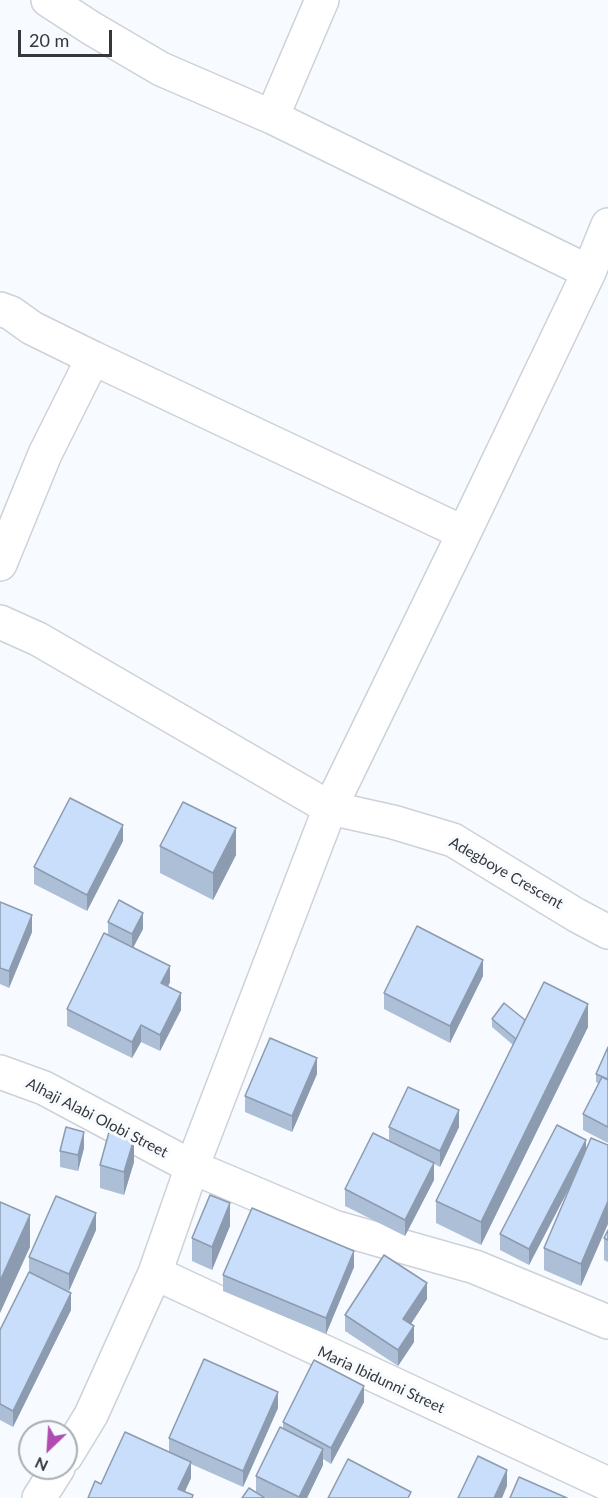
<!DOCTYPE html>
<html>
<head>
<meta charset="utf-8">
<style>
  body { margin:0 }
  #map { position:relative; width:608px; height:1498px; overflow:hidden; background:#f7fafe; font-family:Lato,sans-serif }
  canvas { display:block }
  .north { position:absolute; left:18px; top:1420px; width:60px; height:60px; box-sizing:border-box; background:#f7fafe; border:2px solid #a9acb0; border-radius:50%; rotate:205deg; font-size:16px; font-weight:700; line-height:24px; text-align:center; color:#35373a }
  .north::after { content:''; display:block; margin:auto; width:21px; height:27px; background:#b04cb1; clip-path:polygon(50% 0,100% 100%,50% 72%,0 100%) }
  .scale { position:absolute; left:18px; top:30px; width:94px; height:27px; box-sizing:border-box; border:3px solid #35373a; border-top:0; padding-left:8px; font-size:18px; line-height:21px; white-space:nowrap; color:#35373a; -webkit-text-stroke:4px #f7fafe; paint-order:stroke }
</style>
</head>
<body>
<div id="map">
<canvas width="608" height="1498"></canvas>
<div class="north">N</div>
<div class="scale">20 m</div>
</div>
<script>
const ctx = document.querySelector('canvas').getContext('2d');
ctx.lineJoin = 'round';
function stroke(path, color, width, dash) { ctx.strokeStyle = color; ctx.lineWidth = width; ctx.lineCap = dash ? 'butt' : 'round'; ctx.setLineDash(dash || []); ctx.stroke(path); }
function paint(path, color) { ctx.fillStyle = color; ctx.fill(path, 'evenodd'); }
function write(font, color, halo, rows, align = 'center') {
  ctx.font = font + ' Lato,sans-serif'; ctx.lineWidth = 6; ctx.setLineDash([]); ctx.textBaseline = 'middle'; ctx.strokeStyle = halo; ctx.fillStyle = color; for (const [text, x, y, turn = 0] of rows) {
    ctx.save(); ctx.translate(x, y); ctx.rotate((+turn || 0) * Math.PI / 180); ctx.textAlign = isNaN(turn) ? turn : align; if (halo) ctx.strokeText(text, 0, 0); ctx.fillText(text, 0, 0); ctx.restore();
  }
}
const street = new Path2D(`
  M48,0L91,28L161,69L272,117L589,272
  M272,117L322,0
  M0,309L11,313L32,328L93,358L45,454L0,564
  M93,358L464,533
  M0,622L38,639L330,808L393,822L453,840L576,915L608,932
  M0,1072L44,1088L192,1167L334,1227L475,1267L608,1322
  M155,1273L608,1484
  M66,1456L91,1415L155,1273L192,1167L330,808L464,533L589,272L608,225
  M39,1498L58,1468`);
const wall = new Path2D(`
  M123,841L87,911L34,884V867Z
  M160,846L236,855L213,900L160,873Z
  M0,902L32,932L9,988L0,984Z
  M108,922L143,929L133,947L170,982L168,987L181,1010L160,1051L141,1042L132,1058L67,1026V1009L108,935Z
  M483,976L450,1043L384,1009V993Z
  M492,1019L525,1020L588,1027L481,1245L436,1223V1201L513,1045L492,1027Z
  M608,1047V1143L583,1130V1114L599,1084L596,1082V1074Z
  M317,1074L292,1132L245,1112V1096Z
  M389,1127H459L440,1167L434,1164V1180L405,1236L345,1206V1189L389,1141Z
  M586,1140L581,1286L544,1270V1248L570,1186L529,1265L500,1250V1234Z
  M84,1148L78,1171L60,1167V1151Z
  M134,1162L124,1195L100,1188V1165Z
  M230,1226L212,1270L192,1261V1238Z
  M96,1230L69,1291L41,1278L71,1310L13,1427L0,1420V1330L29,1272V1257Z
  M608,1230V1262L604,1260V1238Z
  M354,1267L326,1334L223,1291V1275Z
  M427,1299L411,1324L414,1342L398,1366L345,1331V1315Z
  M364,1402L331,1464L323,1459V1465L307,1498H267L256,1492V1476L283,1428V1422Z
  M278,1408L243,1487L191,1464V1478L185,1491L193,1498L101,1484L169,1451V1438Z`);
const shadedWall = new Path2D(`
  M123,825V841L87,911V895Z
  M236,828V855L213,900V873Z
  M143,913V929L132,950V934Z
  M32,915V932L9,988V971Z
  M483,960V976L450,1043V1026Z
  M170,966V982L161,1000V983Z
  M181,993V1010L160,1051V1035Z
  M588,1004V1027L481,1245V1222Z
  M141,1025V1042L132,1058V1042Z
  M317,1058V1074L292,1132V1116Z
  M459,1110V1127L440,1167V1151Z
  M84,1132V1148L78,1171V1155Z
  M134,1139V1162L124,1195V1172Z
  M586,1140V1156L529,1265V1249Z
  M434,1163V1180L405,1236V1220Z
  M608,1201V1224L581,1286V1264Z
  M230,1203V1226L212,1270V1247Z
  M96,1213V1230L69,1291V1274Z
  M30,1215V1247L0,1313V1281Z
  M354,1251V1267L326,1334V1318Z
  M427,1283V1299L403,1336V1319Z
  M71,1293V1310L13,1427V1411Z
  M414,1326V1342L398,1366V1350Z
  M364,1386V1402L331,1464V1448Z
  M278,1392V1408L243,1487V1471Z
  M323,1449V1465L307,1498H299Z
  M191,1462V1478L182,1498L178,1489Z
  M507,1470V1486L502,1498H494Z`);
const building = new Path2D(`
  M70,798L123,825L87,895L34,867Z
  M183,802L236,828L213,873L160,846Z
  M119,900L143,913L132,934L108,922Z
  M0,902L32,915L9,971L0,968Z
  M417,926L483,960L450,1026L384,993Z
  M104,933L170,966L161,983L181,993L160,1035L141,1025L132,1042L67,1009Z
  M544,982L588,1004L481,1222L436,1201Z
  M504,1003L525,1020L516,1039L492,1019Z
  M270,1038L317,1058L292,1116L245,1096Z
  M608,1047V1079L596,1074Z
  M602,1077L608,1080V1127L583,1114Z
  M408,1087L459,1110L440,1151L389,1127Z
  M557,1125L586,1140L529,1249L500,1234Z
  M66,1127L84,1132L78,1155L60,1151Z
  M109,1132L134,1139L124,1172L100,1165Z
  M373,1133L434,1163L405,1220L345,1189Z
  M591,1138L608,1145V1201L581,1264L544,1248Z
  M210,1195L230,1203L212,1247L192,1238Z
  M56,1196L96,1213L69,1274L29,1257Z
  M0,1202L30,1215L0,1281Z
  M252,1208L354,1251L326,1318L223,1275Z
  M608,1230V1240L604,1238Z
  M384,1255L427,1283L403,1319L414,1326L398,1350L345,1315Z
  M29,1272L71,1293L13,1411L0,1404V1330Z
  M204,1359L278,1392L243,1471L169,1438Z
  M314,1360L364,1386L331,1448L283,1422Z
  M280,1427L323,1449L299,1497L256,1476Z
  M125,1432L191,1462L178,1489L193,1495L192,1498H88L95,1481L101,1484Z
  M478,1456L507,1470L494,1498H458Z
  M348,1459L411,1492L408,1498H328Z
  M519,1477L567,1498H510Z
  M249,1488L265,1498H242Z`);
const streetNames = [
  ["Adegboye Crescent",506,873,30],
  ["Alhaji Alabi Olobi Street",97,1118,27],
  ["Maria Ibidunni Street",381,1380,25]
];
stroke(street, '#cdd2d8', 36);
stroke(street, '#fff', 33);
paint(wall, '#acbfd7');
paint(shadedWall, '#8c9baf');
paint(building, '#c8defa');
stroke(building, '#8c9baf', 1.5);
write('15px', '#35373a', '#f7fafe', streetNames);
</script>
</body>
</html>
